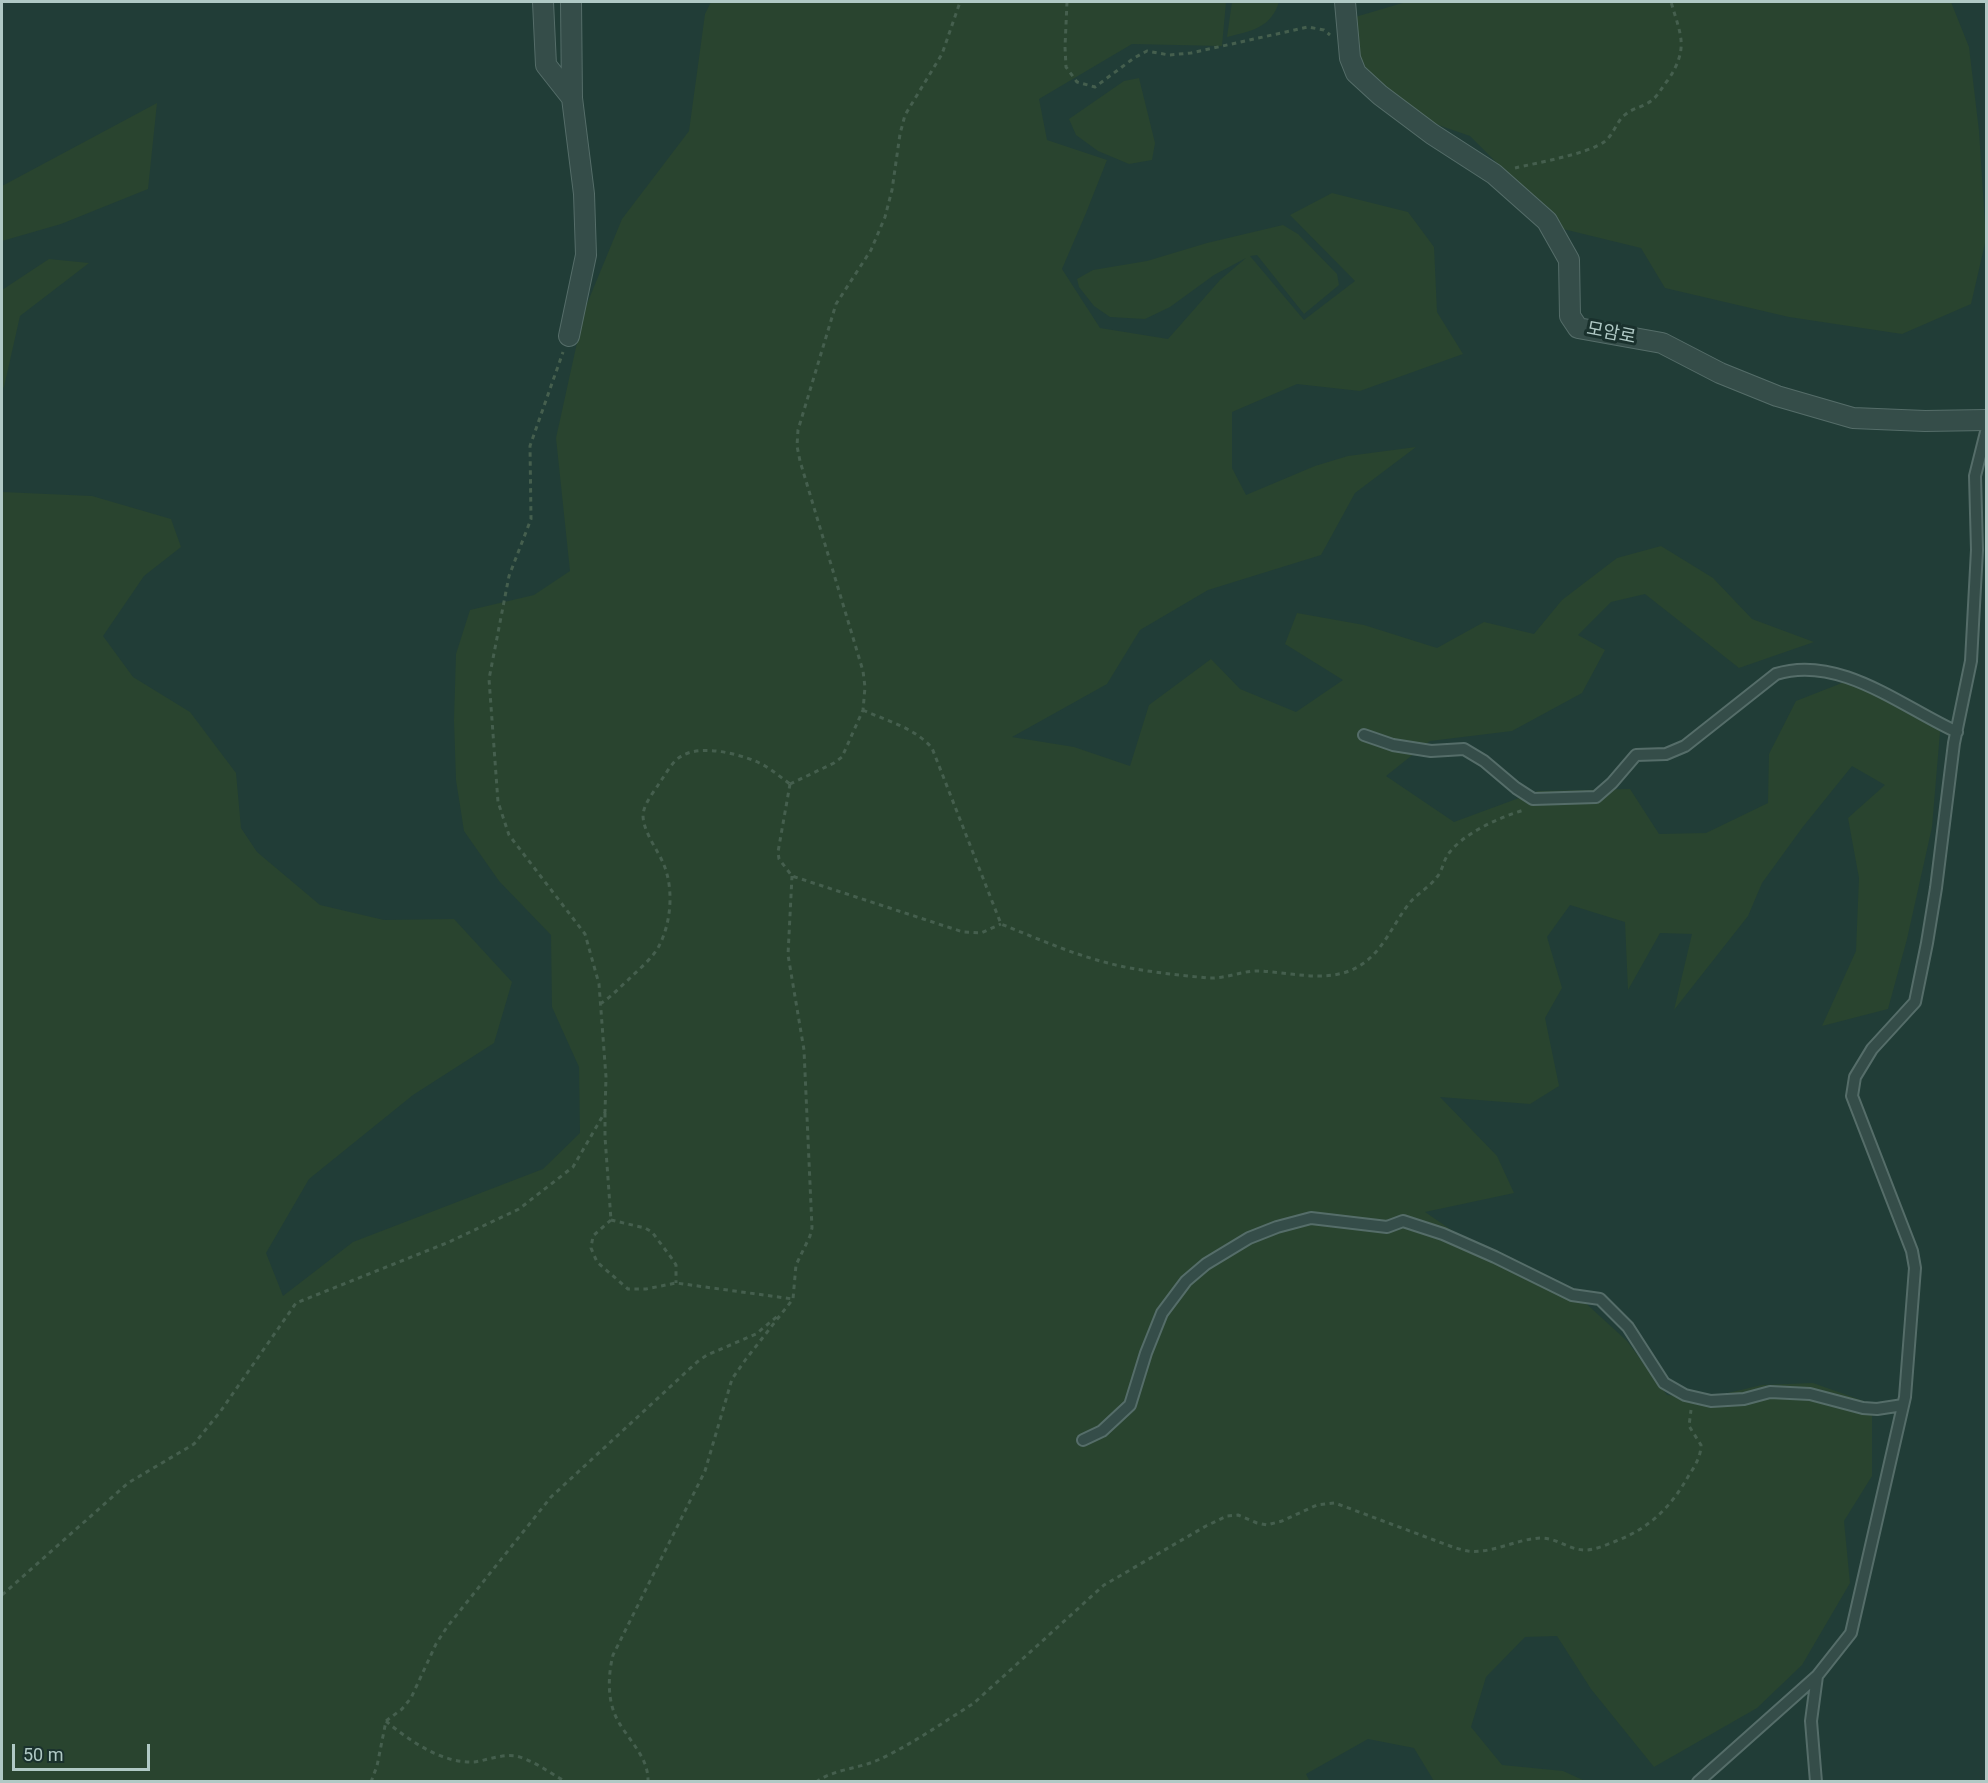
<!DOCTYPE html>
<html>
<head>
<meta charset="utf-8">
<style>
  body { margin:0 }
  #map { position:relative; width:1988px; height:1783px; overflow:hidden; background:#213d37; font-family:Roboto,sans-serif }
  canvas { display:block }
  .frame { position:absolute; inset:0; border:3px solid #b0c9c5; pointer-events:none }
  .scale { position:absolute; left:12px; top:1744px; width:138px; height:27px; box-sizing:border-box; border:3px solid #b0c9c5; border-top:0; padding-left:8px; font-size:18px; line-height:21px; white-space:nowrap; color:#b0c9c5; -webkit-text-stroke:4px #1a312d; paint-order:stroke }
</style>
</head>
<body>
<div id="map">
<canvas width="1988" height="1783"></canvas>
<div class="frame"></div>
<div class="scale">50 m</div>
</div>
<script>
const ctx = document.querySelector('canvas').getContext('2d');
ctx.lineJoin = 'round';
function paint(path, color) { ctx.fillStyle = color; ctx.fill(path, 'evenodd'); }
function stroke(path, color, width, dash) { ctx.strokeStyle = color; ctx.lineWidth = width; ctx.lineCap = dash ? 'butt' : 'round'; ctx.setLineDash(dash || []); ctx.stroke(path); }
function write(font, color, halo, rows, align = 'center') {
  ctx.font = font + ' Roboto,"Noto Sans KR",sans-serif'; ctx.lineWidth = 6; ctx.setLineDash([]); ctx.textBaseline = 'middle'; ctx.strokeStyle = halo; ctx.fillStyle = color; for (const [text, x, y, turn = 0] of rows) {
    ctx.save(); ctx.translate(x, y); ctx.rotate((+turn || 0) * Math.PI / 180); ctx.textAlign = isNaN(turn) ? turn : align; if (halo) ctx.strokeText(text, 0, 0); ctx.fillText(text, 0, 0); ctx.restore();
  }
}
const green = new Path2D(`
  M711,2H1226L1222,46L1132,44L1039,99L1047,140L1107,160L1086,213L1062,269L1100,328L1168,339L1220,280L1246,258L1214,275L1170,307L1145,319L1110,317L1094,306L1079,287L1077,279L1093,270L1147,261L1207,243L1283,225L1298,234L1337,274L1339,285L1304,314L1257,255L1250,256L1304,320L1355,281L1290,215L1332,193L1408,212L1434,247L1437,312L1463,354L1360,391L1297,384L1232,412V468L1246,495L1315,466L1348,456L1416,447L1355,493L1321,555L1208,590L1140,630L1107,684L1012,737L1074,747L1130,766L1149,705L1211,659L1240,689L1296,712L1343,680L1285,644L1297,613L1364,625L1437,648L1484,622L1534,634L1562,600L1617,558L1661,546L1713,578L1752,619L1814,642L1739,668L1645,594L1611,602L1578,635L1605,650L1582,693L1512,731L1430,741L1386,776L1454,822L1538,791L1630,789L1659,834L1706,833L1768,803L1769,754L1796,701L1847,681L1941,720L1932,827L1907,939L1888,1009L1822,1026L1856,951L1859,878L1848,818L1885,785L1852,766L1802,828L1762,883L1748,916L1674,1010L1692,934L1660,933L1628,990L1625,922L1570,905L1547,937L1562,988L1545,1018L1559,1086L1530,1104L1440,1097L1497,1156L1514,1193L1425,1212L1498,1262L1579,1297L1627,1341L1667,1395L1702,1399L1762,1385L1813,1383L1872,1404V1476L1844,1521L1850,1583L1802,1665L1757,1708L1654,1767L1591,1689L1557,1636L1525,1637L1486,1677L1471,1727L1502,1765L1563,1771L1585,1781H1434L1414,1748L1368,1739L1306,1774L1310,1782H2V492L92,496L171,519L181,547L144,576L103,636L133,677L190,712L236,773L241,828L257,852L320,905L384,920L454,919L512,982L494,1043L413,1095L309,1179L266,1253L283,1296L353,1242L543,1169L580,1133L579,1067L552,1007L551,935L499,881L464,831L456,780L454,720L456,654L470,610L534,595L570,571L556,438L584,311L622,219L689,131L705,14Z
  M1232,2H1279C1271,28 1251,31 1227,37Z
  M1406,2H1951L1969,47L1979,131L1986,239L1971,304L1902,334L1789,317L1665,288L1641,248L1563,229L1470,136L1372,102L1345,20Z
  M1139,78L1155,143L1152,160L1129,164L1098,151L1076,135L1069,119L1124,81Z
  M157,103L148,189L61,224L2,241V186Z
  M49,259L89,263L20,316L4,387L2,389V290Z`);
const path = new Path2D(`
  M1067,2L1065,47L1066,67L1077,82L1095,87L1134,58L1147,51L1169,55L1191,53L1308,27L1324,30L1330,35
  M1515,168C1536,163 1587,154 1604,142C1614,135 1616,121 1626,114C1633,108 1643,107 1651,101C1658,96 1662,87 1668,80C1689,48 1681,36 1671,2
  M863,710C887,721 915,728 932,748L1001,924C1036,938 1072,954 1108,963C1137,971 1178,975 1208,978C1226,979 1243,970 1261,971C1298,973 1340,987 1371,957C1386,943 1395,922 1408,905C1416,894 1429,888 1437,877C1442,871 1443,863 1447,856C1461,834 1500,817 1524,810
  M790,784L834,763L842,757L863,710L865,687L863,671L800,461L797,446L798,430L836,304L871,250L885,217L892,190L900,134L905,115L942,54L960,2
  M790,784L778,852L779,859L792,876L963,932L981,933L1001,924
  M600,1004C611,997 619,988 628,980C639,969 652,959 659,946C671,923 674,890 664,865C658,850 643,832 643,815C644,803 654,792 660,782C666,774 671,763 680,757C699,744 735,753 755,761C768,766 779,776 790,784
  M605,1113V1137L611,1220
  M611,1220L593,1236L591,1248L597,1262L628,1289H646L676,1283L793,1299
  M611,1220L645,1228L652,1232L673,1260L676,1265V1283
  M2,1595L128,1483L194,1444L220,1412L296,1303L449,1242L519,1209L573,1167L605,1112L606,1077L599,984L585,934L509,835L498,802L489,679L509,576L531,519L530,446L563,352
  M386,1721C408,1740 443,1764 474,1762C488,1760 501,1754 516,1756C533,1760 550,1773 566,1782
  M371,1782L377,1766L386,1721L402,1709L411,1698L436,1644L447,1627L551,1497L697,1362L707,1355L756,1334L780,1314
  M648,1782C649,1757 628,1740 617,1719C607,1700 608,1675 613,1655L705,1471L732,1379L746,1359L793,1299L796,1265L810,1236L812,1228L804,1050L788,955L792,876
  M816,1782C834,1769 858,1769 878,1760C909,1746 944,1722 974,1703L1104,1585L1206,1526L1227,1516L1238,1515L1257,1523L1267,1525L1282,1521L1317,1505L1335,1503L1450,1546C1456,1548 1462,1550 1468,1551C1492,1554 1516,1539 1541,1538C1557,1538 1569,1550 1585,1550C1595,1550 1606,1545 1616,1541C1650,1528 1671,1507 1689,1475C1695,1466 1701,1456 1701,1445L1689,1426L1691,1410`);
const lane = new Path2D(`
  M1364,735L1393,745L1431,751L1464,749L1484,761L1516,788L1533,799L1596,797L1612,783L1636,755L1666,754L1685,746L1776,674C1839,654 1902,707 1957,732
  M1083,1440L1102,1431L1130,1405L1146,1353L1162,1313L1186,1281L1206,1264L1249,1238L1277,1227L1311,1218L1387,1227L1403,1221L1443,1234L1495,1257L1572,1295L1600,1299L1628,1327L1664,1383L1685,1395L1711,1401L1744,1399L1770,1392L1810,1394L1863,1408L1877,1409L1903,1405
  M1698,1782L1817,1676L1851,1633L1905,1397L1915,1268L1912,1251L1852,1096L1855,1077L1872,1049L1915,1002L1927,943L1936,888L1954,743L1971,661L1977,550L1975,476L1986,432
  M1816,1782L1811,1721L1817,1676`);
const street = new Path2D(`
  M543,2L546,65L572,98
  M1345,2L1350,58L1356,73L1380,95L1432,134L1494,174L1547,221L1569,260L1570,316L1578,328L1662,343L1720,373L1777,396L1853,418L1925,421L1986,420
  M569,336L586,255L584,194L572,98L571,2`);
const streetNames = [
  ["모암로",1611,334,11]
];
paint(green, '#29442f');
stroke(lane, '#556d69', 14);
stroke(street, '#556d69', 22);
stroke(path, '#455f4e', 3, [4.5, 4.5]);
stroke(lane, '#354d49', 10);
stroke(street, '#354d49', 20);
write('18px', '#b0c9c5', '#1a312d', streetNames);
</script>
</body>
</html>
